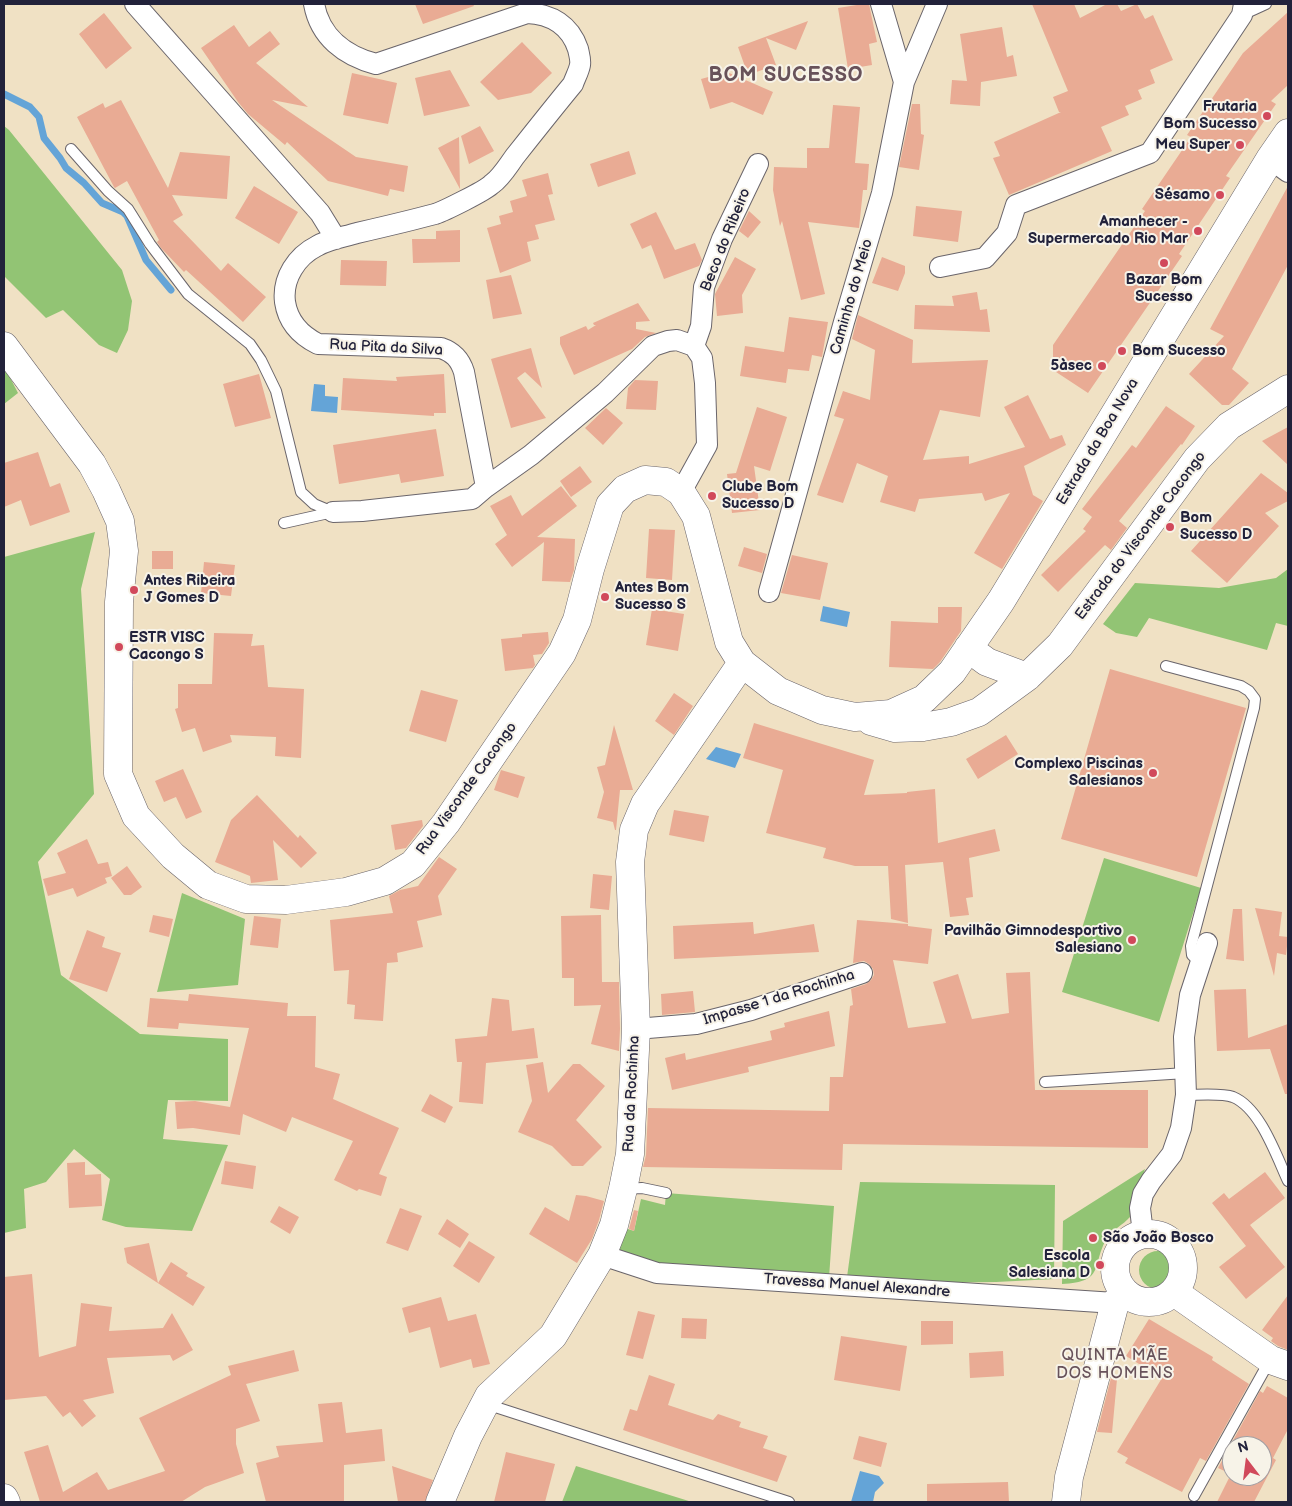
<!DOCTYPE html>
<html>
<head>
<meta charset="utf-8">
<style>
  body { margin:0 }
  #map { position:relative; width:1292px; height:1506px; overflow:hidden; background:#f0e1c4; font-family:"Balsamiq Sans",sans-serif }
  canvas { display:block }
  .frame { position:absolute; inset:0; border:5px solid #22223b; pointer-events:none }
  .north { position:absolute; left:1222px; top:1436px; width:50px; height:50px; box-sizing:border-box; background:#f7f3e8; border:1px solid #a29fa3; border-radius:50%; rotate:345deg; font-size:14px; font-weight:700; line-height:20px; text-align:center; color:#22223b }
  .north::after { content:''; display:block; margin:auto; width:18px; height:22px; background:#d1495b; clip-path:polygon(50% 0,100% 100%,50% 72%,0 100%) }
</style>
</head>
<body>
<div id="map">
<canvas width="1292" height="1506"></canvas>
<div class="frame"></div>
<div class="north">N</div>
</div>
<script>
const ctx = document.querySelector('canvas').getContext('2d');
ctx.lineJoin = 'round';
function paint(path, color) { ctx.fillStyle = color; ctx.fill(path, 'evenodd'); }
function stroke(path, color, width, dash) { ctx.strokeStyle = color; ctx.lineWidth = width; ctx.lineCap = dash ? 'butt' : 'round'; ctx.setLineDash(dash || []); ctx.stroke(path); }
function write(font, color, halo, rows, align = 'center') {
  ctx.font = font + ' "Balsamiq Sans",sans-serif'; ctx.lineWidth = 4; ctx.setLineDash([]); ctx.textBaseline = 'middle'; ctx.strokeStyle = halo; ctx.fillStyle = color; for (const [text, x, y, turn = 0] of rows) {
    ctx.save(); ctx.translate(x, y); ctx.rotate((+turn || 0) * Math.PI / 180); ctx.textAlign = isNaN(turn) ? turn : align; if (halo) ctx.strokeText(text, 0, 0); ctx.fillText(text, 0, 0); ctx.restore();
  }
}
const green = new Path2D(`
  M4,126L9,130L122,270L132,301L128,330L117,353L99,345L63,310L46,318L4,276Z
  M4,366L18,393L4,404Z
  M95,532L81,589L94,794L38,862L61,975L140,1034L228,1039V1101L168,1100L163,1139L228,1145L192,1231L126,1227L102,1220L110,1179L74,1149L46,1182L24,1189L26,1228L4,1233V557Z
  M1288,569V626L1276,623L1267,650L1149,618L1137,637L1116,633L1103,624L1135,583L1219,588L1276,578Z
  M1104,858L1201,888L1159,1022L1062,992Z
  M182,893L245,919L238,985L157,992Z
  M1145,1169C1142,1178 1135,1212 1130,1217C1123,1225 1113,1229 1107,1238C1091,1265 1106,1282 1062,1284L1063,1221Z
  M860,1182L1055,1185L1054,1279L996,1282L906,1283L847,1277Z
  M666,1193L834,1206L829,1278L661,1266L617,1254L619,1226L634,1231L641,1199L665,1205Z
  M1139 1270a19 19 0 1 1 38 0a19 19 0 1 1-38 0Z
  M576,1466L692,1502H562Z`);
const water = new Path2D(`
  M314,384L325,385V396L338,397L337,413L311,411Z
  M823,606L850,612L847,627L820,621Z
  M716,747L741,754L735,768L706,759Z
  M860,1471L879,1476L884,1483L875,1492L873,1502H851Z`);
const stream = new Path2D(`
  M4,94L30,107L39,117L44,138L60,158L66,168L84,183L102,203L123,212L127,216L146,260L171,290`);
const building = new Path2D(`
  M415,4H473L474,6L423,24Z
  M863,4H869L877,42L869,44L872,65L848,69L838,8Z
  M1032,4H1074L1080,18L1107,4H1117L1121,11L1137,4L1145,19L1153,15L1173,60L1150,70L1155,83L1138,90L1142,99L1125,106L1129,115L1101,127L1112,151L1009,195L993,158L1000,156L994,142L1061,112H1059L1053,97L1068,91Z
  M1288,12V85L1271,101L1276,104L1226,176L1230,178L1179,254L1182,256L1088,393L1053,370V345L1145,211L1142,209L1191,137L1187,135L1243,53Z
  M104,13L132,48L106,69L79,34Z
  M808,21L796,50L766,38L776,65L748,75L738,47Z
  M234,25L249,47L270,31L280,44L256,63L308,107L272,100L356,157L408,166L404,192L390,189L388,196L328,181L287,142L285,145L248,114L238,102L201,48Z
  M1002,27L1007,57L1013,55L1017,76L981,82L980,106L950,104L952,80L967,81L960,34Z
  M522,42L552,73L531,93L498,100L480,82Z
  M450,70L470,106L424,116L415,78Z
  M727,72L773,92L763,115L732,102L710,109L701,79Z
  M352,73L397,83L388,124L343,115Z
  M121,100L168,188L180,152L230,156L227,199L172,195L183,215L173,221L221,271L228,263L266,297L243,322L186,270L184,272L161,248L157,242L159,240L127,181L115,188L114,187L77,117L103,103L105,108Z
  M912,104H920L921,134L924,135L919,170L899,167Z
  M833,105L860,107L855,163L869,164L867,190H863L859,228L808,222L825,294L801,300L782,221L780,226L773,190L774,167L807,168V148H829Z
  M480,126L494,151L469,164L461,136Z
  M459,137L460,189L438,148Z
  M629,151L636,174L598,187L590,164Z
  M548,173L553,194L548,195L555,220L535,225L539,239L527,242L531,261L500,273L487,228L501,224L499,216L513,212L510,201L527,196L522,180Z
  M254,186L298,212L279,244L235,218Z
  M1288,186V265L1232,369L1249,383L1229,405H1222L1189,374L1224,336L1210,329Z
  M916,206L962,211L958,242L913,236Z
  M749,211L761,222L748,238L739,231Z
  M656,212L675,250L695,243L702,260L699,266L664,279L651,245L642,249L630,224Z
  M460,230V262L413,263L412,239H436V231Z
  M735,257L756,269L742,295L743,313L717,316L715,294Z
  M882,257L905,266V273L898,291L872,283Z
  M341,260L387,261L386,286L340,285Z
  M511,275L522,314L493,319L486,280Z
  M977,292L980,310L987,309L990,332L914,329L915,305L954,306L952,296Z
  M638,303L650,321L636,322V329L656,333L645,337L632,349L574,375L560,344V337L586,326L588,330L596,325H594L593,323Z
  M858,315L913,340L912,363L988,360L980,417L940,410L923,460L969,456V464L1025,447L1004,407L1028,395L1050,439L1062,435L1066,445L1024,466L1033,495L1043,501L1002,569L974,553L1010,493L985,501L982,493L919,499L915,512L880,502L888,476L857,463L843,503L817,495L844,419L834,416L843,391L870,400L875,350L852,339Z
  M789,317L828,322L822,357L812,355L809,371L788,369L786,383L740,376L745,346L784,352Z
  M531,348L542,388L525,372L517,378L546,418L511,428L491,359Z
  M259,374L271,418L235,427L223,384Z
  M444,374L446,413H434V416L341,410L343,378L397,381L396,377Z
  M635,380L658,381L656,410L626,409L628,388Z
  M1166,406L1195,426L1182,445L1181,444L1119,521L1127,528L1111,550L1105,545L1058,592L1041,575L1086,531L1083,529L1092,517L1082,509L1132,445L1136,448Z
  M757,407L787,417L770,471L754,466L760,510L732,513L727,474L736,473Z
  M606,408L623,423L603,445L585,428Z
  M1288,427V465L1262,441Z
  M436,429L444,476L401,483L399,474L339,484L333,445Z
  M38,452L50,487L60,483L70,512L30,526L21,500L4,507V463Z
  M580,466L592,482L571,497L560,481Z
  M1261,473L1288,493V501L1265,513L1279,526L1227,583L1191,551Z
  M561,486L577,506L537,537L575,539L574,570L570,582L542,581L544,542L512,567L495,544L507,535L490,506L511,495L522,516Z
  M649,529L675,530L672,580L646,578Z
  M744,547L767,554L762,573L738,566Z
  M152,551H173V569H152Z
  M792,555L828,563L820,600L781,593Z
  M204,562L235,565L231,596L201,593Z
  M938,607H962L961,631L940,662L933,669L889,667L891,621L938,623Z
  M652,609L684,614L678,651L646,645Z
  M548,632L549,643L542,654L533,655L535,665L533,668L505,671L501,639L522,637V634Z
  M214,633L253,634L251,646L264,645L268,687L304,689L301,758L275,756L276,737L230,735L232,742L203,752L195,728L182,732L175,709L178,708V684H212Z
  M1110,669L1246,708L1197,877L1061,839Z
  M421,690L458,700L446,742L409,731Z
  M674,693L693,706L674,735L655,721Z
  M754,723L874,760L864,795L907,793V792L935,789L938,843L995,829L1000,851L969,858L973,897L966,898L969,915L950,917L943,862L905,865L908,923L891,919L888,866H855L823,858L826,848L766,833L783,770L743,758Z
  M614,725L633,790H620L616,830H615L613,822L597,818L604,792L597,767L605,765Z
  M1006,735L1018,754L978,779L966,759Z
  M183,769L202,812L186,819L176,797L164,802L155,781Z
  M501,770L525,777L518,798L494,790Z
  M257,795L298,838L300,835L317,853L301,868L273,840L278,880L251,883L250,876L215,862L231,820Z
  M674,810L709,816L704,842L669,835Z
  M422,820L423,826L406,848L395,850L391,825Z
  M87,839L98,864L108,862L112,876L105,878L107,883L77,897L73,888L48,896L43,879L66,873L57,853Z
  M439,857L457,869L438,896L442,915L417,921L423,947L397,953L398,962L387,963L383,1021L354,1019L355,1005L347,1004L349,970L334,971L330,920L393,913L389,896L400,890L418,886Z
  M127,866L142,887L131,895H124L111,878Z
  M593,874L612,876L609,910L590,908Z
  M1255,908L1282,912L1279,936L1288,937L1286,955L1277,953L1274,976Z
  M1233,909H1242L1244,961L1226,959Z
  M153,915L173,919L169,937L149,932Z
  M601,915L602,982H619L620,1029L619,1051L591,1044L601,1005L574,1006V978H562L561,916Z
  M254,916L281,919L278,948L250,945Z
  M857,920L908,924V926L932,929L928,964L893,960L908,1028L946,1023L933,982L958,974L972,1019L1009,1013L1006,973L1030,972L1035,1090H1148V1148L843,1144L842,1170L643,1167L646,1155L648,1108L829,1111L830,1077H843L850,1006L853,1005L851,989L866,984L871,980L874,975L873,969L869,964L864,961L853,963Z
  M753,922L754,934L814,924L819,952L674,959L673,926Z
  M87,930L105,937L102,947L121,953L107,992L69,979Z
  M1246,989L1248,1038L1288,1024V1094H1285L1270,1049L1217,1051L1214,990Z
  M693,991L695,1012L662,1015L661,994Z
  M189,994L288,1003L287,1016H316L315,1067L340,1074L333,1099L399,1128L379,1174L387,1177L381,1196L359,1189L357,1191L334,1180L353,1141L292,1117L286,1132L243,1114L240,1135L193,1128L177,1129L175,1102L195,1101L230,1107L249,1028L179,1023L178,1029L147,1027L150,998L188,1001Z
  M492,998L509,1000L512,1031L534,1028L538,1058L486,1063L483,1104L459,1102L462,1062H457L455,1039L487,1036Z
  M829,1011L835,1046L748,1067L749,1072L672,1090L665,1058L685,1053L686,1060L772,1040L770,1031L785,1027L784,1023Z
  M543,1062L548,1093L573,1064H580L605,1086L576,1120L602,1147L583,1166H572L552,1146L518,1132L532,1101L526,1065Z
  M430,1094L453,1107L445,1123L421,1111Z
  M225,1161L256,1166L253,1189L221,1184Z
  M85,1162V1175L101,1174L102,1206L69,1208L67,1163Z
  M1265,1172L1285,1198L1250,1225L1285,1267L1246,1299L1219,1267L1246,1246L1212,1203L1224,1193L1229,1199Z
  M576,1195L586,1196L604,1201L599,1220L592,1239L577,1263L529,1234L545,1207L569,1221Z
  M279,1206L299,1217L290,1234L270,1222Z
  M400,1208L422,1216L408,1251L386,1243Z
  M634,1210L638,1211L634,1231L629,1229Z
  M447,1219L469,1234L460,1248L438,1234Z
  M469,1241L495,1257L479,1283L453,1266Z
  M149,1243L158,1283L171,1262L188,1273L186,1276L205,1287L193,1306L127,1263L124,1248Z
  M32,1274L39,1357L76,1346L81,1303L112,1307L109,1331L163,1328L172,1313L193,1350L173,1361L170,1355L107,1358L114,1393L83,1400L96,1416L82,1427L70,1412L63,1417L46,1396L4,1400V1277Z
  M1288,1295V1350L1278,1346L1271,1341L1273,1338L1262,1330Z
  M441,1297L448,1321L476,1314L490,1364L473,1368L471,1359L440,1368L430,1327L409,1333L402,1308Z
  M638,1311L655,1315L643,1359L626,1355Z
  M682,1318L707,1319L706,1339L681,1338Z
  M1149,1319L1213,1357L1212,1360L1249,1384L1206,1461L1200,1458L1182,1492L1125,1463L1128,1458L1117,1452L1162,1378L1126,1356Z
  M921,1321H953V1344L921,1345Z
  M841,1336L907,1346L900,1391L834,1380Z
  M294,1350L299,1371L246,1384L260,1421L236,1429V1444L244,1473L205,1487L181,1502H40L24,1452L48,1445L63,1492L97,1472L108,1490L165,1471L139,1418L231,1375L228,1366Z
  M1003,1351L1004,1376L970,1378L969,1353Z
  M649,1375L675,1384L668,1405L713,1420L718,1414L741,1422L739,1427L768,1436L763,1448L787,1456L777,1482L623,1430L630,1409L637,1411Z
  M1111,1378L1117,1379L1112,1433L1097,1432Z
  M1267,1386L1288,1398V1429L1273,1458L1276,1460L1254,1502H1217L1231,1474L1218,1468L1260,1391L1263,1393ZM1232,1446H1262V1476H1232Z
  M342,1402L346,1433L382,1429L385,1461L344,1465V1502H266L256,1463L279,1457L276,1446L323,1442L318,1404Z
  M859,1436L887,1443L881,1467L853,1459Z
  M506,1452L555,1464L545,1502H494Z
  M392,1466L433,1480L425,1502H398Z
  M1008,1482L1009,1502H927V1484Z`);
const lane = new Path2D(`
  M1242,15L1266,4
  M71,149L108,191L128,209L150,244L188,294L250,344L261,360L276,391L301,492L314,504L333,512
  M284,523L333,512
  M1166,666L1241,686L1249,691L1255,699L1254,708L1191,946L1192,955L1200,963
  M1045,1082L1186,1073
  M1186,1095C1199,1095 1222,1093 1233,1097C1260,1108 1276,1155 1288,1181
  M624,1189L642,1188L666,1193
  M486,1404L789,1502
  M1194,1496L1270,1360`);
const street = new Path2D(`
  M135,4L320,213L336,239
  M314,4C320,37 345,56 376,64L527,13C551,14 570,25 578,49C579,54 581,60 580,65C579,71 575,78 573,84C554,107 535,131 516,155C509,164 502,177 492,184C485,191 444,211 435,214C409,221 383,227 357,233C344,237 329,239 317,246C297,256 282,278 285,302C288,322 300,335 318,344L441,348C453,352 460,359 464,372L486,487
  M881,4L904,82
  M1270,159L1288,172
  M940,267L985,258L1007,233L1016,205L1150,153L1242,15L1244,4
  M694,346L701,326L704,287L722,239L758,164
  M333,512L362,511L472,499L486,487L531,455L605,393L653,346L668,341L677,340L694,346L702,358L705,383L707,445L681,492
  M769,592L844,322L882,193L904,82L937,4
  M636,1029L696,1024L751,1010L862,973
  M1143,1234L1140,1208L1143,1194L1151,1181L1172,1154L1181,1128L1186,1095L1184,1037L1190,995L1207,943
  M602,1255L657,1273L1115,1303`);
const secondary = new Path2D(`
  M4,346L92,464L106,490L120,521L124,551L119,602L118,774L136,816L173,856L208,885L246,899L286,900L346,892L385,881L413,864L446,823L562,653L577,620L590,569L610,505L625,489L645,480L666,482L681,492L696,516L729,642L742,663L778,691L822,710L855,717L891,714L924,699L952,672L1001,601L1270,159L1288,133
  M968,648L987,662L1027,677L1060,645L1197,459L1229,426L1288,389
  M871,721L895,728L923,727L951,722L979,712L1027,677
  M1115 1268a34 34 0 1 1 68 0a34 34 0 1 1-68 0Z
  M1174,1292L1271,1360L1288,1366
  M4,1498L6,1502
  M440,1502L468,1436L489,1396L553,1336L602,1255L614,1225L623,1189L630,1154L636,1029L630,862L634,830L645,804L742,663
  M1066,1502L1069,1477L1115,1303L1124,1293`);
const markers = [
  [1267,116,5,"#d1495b"],
  [1240,145,5,"#d1495b"],
  [1220,195,5,"#d1495b"],
  [1198,231,5,"#d1495b"],
  [1164,263,5,"#d1495b"],
  [1122,351,5,"#d1495b"],
  [1102,366,5,"#d1495b"],
  [712,496,5,"#d1495b"],
  [1170,527,5,"#d1495b"],
  [134,590,5,"#d1495b"],
  [605,597,5,"#d1495b"],
  [119,647,5,"#d1495b"],
  [1153,773,5,"#d1495b"],
  [1132,940,5,"#d1495b"],
  [1093,1238,5,"#d1495b"],
  [1100,1265,5,"#d1495b"]
];
const poiNames = [
  ["Frutaria",1257,107],
  ["Bom Sucesso",1257,124],
  ["Meu Super",1230,145],
  ["Sésamo",1210,195],
  ["Amanhecer -",1188,222],
  ["Supermercado Rio Mar",1188,239],
  ["Bazar Bom",1164,280,"center"],
  ["Sucesso",1164,297,"center"],
  ["Bom Sucesso",1132,351,"left"],
  ["5àsec",1092,366],
  ["Clube Bom",722,487,"left"],
  ["Sucesso D",722,504,"left"],
  ["Bom",1180,518,"left"],
  ["Sucesso D",1180,535,"left"],
  ["Antes Ribeira",144,581,"left"],
  ["J Gomes D",144,598,"left"],
  ["Antes Bom",615,588,"left"],
  ["Sucesso S",615,605,"left"],
  ["ESTR VISC",129,638,"left"],
  ["Cacongo S",129,655,"left"],
  ["Complexo Piscinas",1143,764],
  ["Salesianos",1143,781],
  ["Pavilhão Gimnodesportivo",1122,931],
  ["Salesiano",1122,948],
  ["São João Bosco",1103,1238,"left"],
  ["Escola",1090,1256],
  ["Salesiana D",1090,1273]
];
const streetNames = [
  ["Beco do Ribeiro",726,240,-68],
  ["Caminho do Meio",852,297,-74],
  ["Rua Pita da Silva",386,348,3],
  ["Estrada da Boa Nova",1098,442,-59],
  ["Estrada do Visconde Cacongo",1141,536,-53],
  ["Rua Visconde Cacongo",467,789,-54],
  ["Impasse 1 da Rochinha",779,998,-17],
  ["Rua da Rochinha",632,1094,-87],
  ["Travessa Manuel Alexandre",857,1286,4]
];
const neighbourhoodNames = [
  ["QUINTA MÃE",1115,1356],
  ["DOS HOMENS",1115,1374]
];
const districtNames = [
  ["BOM SUCESSO",786,76]
];
paint(green, '#92c474');
paint(water, '#64a4d7');
stroke(stream, '#64a4d7', 7);
paint(building, '#e9ab94');
stroke(lane, '#6a656b', 12);
stroke(street, '#6a656b', 22);
stroke(secondary, '#6a656b', 29);
stroke(lane, '#fff', 10);
stroke(street, '#fff', 20);
stroke(secondary, '#fff', 28);
for (const [x, y, r, color] of markers) { const dot = new Path2D(); dot.arc(x, y, r, 0, 2 * Math.PI); ctx.fillStyle = color; ctx.fill(dot); stroke(dot, '#f7f3e8', 2); }
write('bold 15px', '#22223b', '#f7f3e8', poiNames, 'right');
write('15px', '#22223b', '#f7f3e8', streetNames);
ctx.letterSpacing = '1px';
write('16px', '#68525a', '#f7f3e8', neighbourhoodNames);
ctx.letterSpacing = '0px';
ctx.letterSpacing = '1px';
write('bold 20px', '#68525a', '#f7f3e8', districtNames);
ctx.letterSpacing = '0px';
</script>
</body>
</html>
